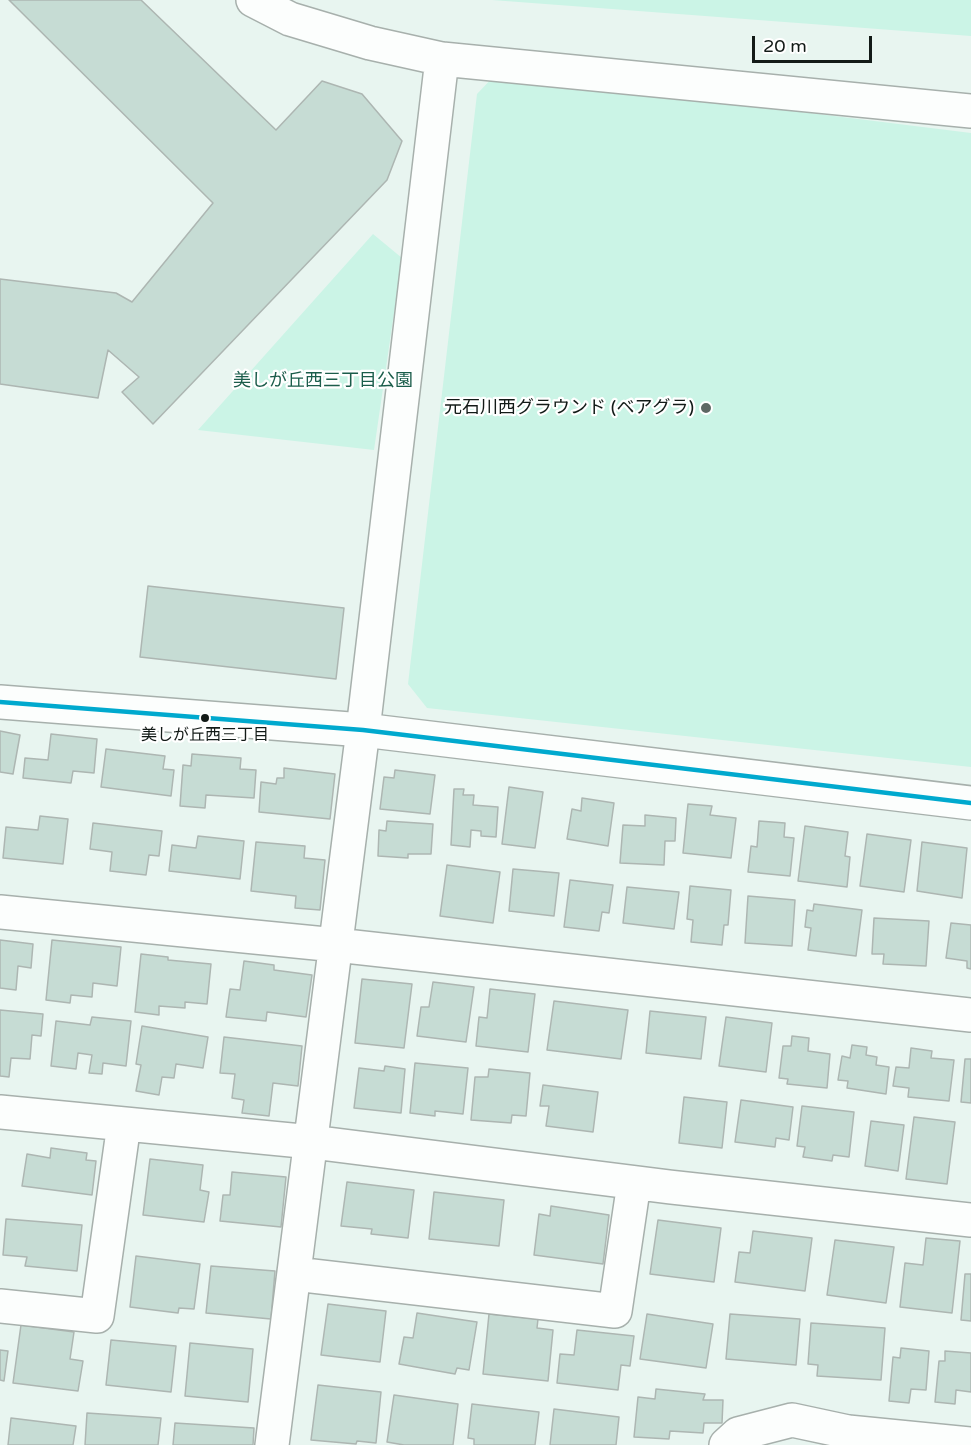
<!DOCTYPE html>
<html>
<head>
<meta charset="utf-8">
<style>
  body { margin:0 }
  #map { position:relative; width:971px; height:1445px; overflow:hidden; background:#e8f5f0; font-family:"Varela Round",sans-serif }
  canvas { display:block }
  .scale { position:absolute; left:752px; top:36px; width:120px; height:27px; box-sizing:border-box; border:3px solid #121a17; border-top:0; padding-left:8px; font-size:18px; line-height:21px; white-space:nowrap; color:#121a17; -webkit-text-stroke:4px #fff; paint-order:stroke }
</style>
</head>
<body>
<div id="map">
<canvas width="971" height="1445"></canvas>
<div class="scale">20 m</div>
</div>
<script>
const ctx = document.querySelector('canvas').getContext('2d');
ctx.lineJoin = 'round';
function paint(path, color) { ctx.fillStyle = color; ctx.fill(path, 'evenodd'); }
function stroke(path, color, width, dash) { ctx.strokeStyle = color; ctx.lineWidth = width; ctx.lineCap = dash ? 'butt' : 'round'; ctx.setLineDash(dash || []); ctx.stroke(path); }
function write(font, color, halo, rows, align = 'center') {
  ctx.font = font + ' "Varela Round","Noto Sans JP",sans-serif'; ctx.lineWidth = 4.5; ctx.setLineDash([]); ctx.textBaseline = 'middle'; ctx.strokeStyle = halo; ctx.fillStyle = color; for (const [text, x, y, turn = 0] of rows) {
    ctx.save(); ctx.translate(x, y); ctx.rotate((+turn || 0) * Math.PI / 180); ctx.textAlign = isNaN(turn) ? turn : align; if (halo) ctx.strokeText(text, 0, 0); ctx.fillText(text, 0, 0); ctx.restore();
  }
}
const green = new Path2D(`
  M492,0H971V36Z
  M496,74L971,133V767L427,708L408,684L477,94Z
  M373,234L402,258L374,450L198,430Z`);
const building = new Path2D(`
  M9,0H141L276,130L322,81L362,94L402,141L387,180L153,424L122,392L139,377L108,350L98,398L0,384V279L116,293L132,302L213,203Z
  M148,586L344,608L336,679L140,657Z
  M0,731L20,735L13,774L0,772Z
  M51,734L97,739L94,773L73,771L71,783L23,778L25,758L48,760Z
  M106,749L165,756L163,769L174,770L171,796L101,787Z
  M192,754L241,758L240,769L256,770L254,798L206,795L205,808L180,806L183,765L191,766Z
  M284,768L335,774L330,819L259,812L261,782L276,784L277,778H284Z
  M395,770L435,775L430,814L380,809L384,777L394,778Z
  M509,787L543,792L535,848L502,844Z
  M454,789H464L463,795H474L473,805L498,807L496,837L481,836V831L471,830L470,847L451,845Z
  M582,798L614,803L608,846L567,839L572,809L581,811Z
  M688,804L712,806L710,815L736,818L731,858L683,853Z
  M645,815L676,818L675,841H665L664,865L620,863L623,825L645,826Z
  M40,816L68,819L63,864L3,858L6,827L38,830Z
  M387,821L433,824L431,854H408V858L378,856L379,830L386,831Z
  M759,821L785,823L784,837L794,838L790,876L748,872L751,846L757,847Z
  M93,823L162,831L159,856L149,855L146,875L110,871L112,852L90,849Z
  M805,826L848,832L845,856L850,857L847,887L798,881Z
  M867,834L911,840L904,892L860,886Z
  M198,836L244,841L240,879L169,871L172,845L196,848Z
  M256,842L305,846L304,858L325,860L320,910L295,908L296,896L251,891Z
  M922,842L967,848L962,898L917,891Z
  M447,865L500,872L493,923L440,916Z
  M513,869L559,873L554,916L509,911Z
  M570,880L613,885L609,913L602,912L599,931L564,927Z
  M690,886L731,890L728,925H724L722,945L691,942L693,920L687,919Z
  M627,887L679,892L674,929L623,923Z
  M748,896L795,900L792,946L745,943Z
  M814,904L862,910L856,956L808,950L811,928L805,927L807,910L813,911Z
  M874,918L929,921L926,966L883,964L884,954H872Z
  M951,923L971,925V969L967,968V961L946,958Z
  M0,940L33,944L31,968L18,966L16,990L0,988Z
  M52,940L121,947L117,986L93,983L92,997L71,995L70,1003L46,1000Z
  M141,954L168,957V960L211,964L207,1004L185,1002V1008L159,1006V1015L135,1012Z
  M244,961L274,965V970L312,975L306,1017L267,1012L266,1021L226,1017L230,989L240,990Z
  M362,979L412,984L404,1048L355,1043Z
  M433,982L474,987L466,1042L417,1036L421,1007H429Z
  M490,989L535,994L528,1052L476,1046L479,1017L487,1018Z
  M554,1001L628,1010L621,1059L547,1050Z
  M0,1010L43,1014L41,1036L32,1035L30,1059L11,1058L9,1077L0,1076Z
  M650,1011L706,1017L701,1059L646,1053Z
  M92,1017L131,1021L126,1066L103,1063L102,1074L89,1073L92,1055L78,1053L76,1069L51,1066L56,1021L90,1025Z
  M726,1017L772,1023L766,1072L719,1066Z
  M142,1026L208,1037L203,1068L176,1064L174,1078L162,1077L159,1095L136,1091L141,1065L136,1064Z
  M792,1036L809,1038L808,1051L830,1054L827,1088L787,1084L788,1079L779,1078L783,1046H791Z
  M224,1037L302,1046L298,1086L273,1083L269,1116L242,1113L244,1100L232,1098L235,1074L220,1073Z
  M852,1045L867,1047L866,1055L877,1057L876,1065L889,1067L886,1094L847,1088L848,1081L838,1080L842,1056L850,1058Z
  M911,1048L932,1051L931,1058L954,1060L949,1101L908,1097L909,1088L893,1086L896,1067L909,1068Z
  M965,1059H971V1103L961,1102Z
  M415,1063L468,1068L463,1114L435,1111V1116L410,1113Z
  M385,1066L405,1069L401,1113L354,1108L359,1068L384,1071Z
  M489,1069L530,1073L526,1116L512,1115L511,1123L471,1120L475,1077H488Z
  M543,1085L598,1092L593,1132L546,1126L549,1106H540Z
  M684,1097L727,1102L722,1148L679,1143Z
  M741,1100L793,1107L789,1140L776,1138L775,1147L735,1142Z
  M802,1106L854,1112L849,1157L833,1155L832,1161L803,1157L805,1147L797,1146Z
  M914,1117L955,1122L947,1184L906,1179Z
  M871,1121L904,1125L898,1171L865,1166Z
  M51,1148L87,1153L86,1160L96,1161L92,1195L22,1186L27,1154L50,1158Z
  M150,1159L203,1165L200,1190L209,1192L204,1222L143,1215Z
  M232,1172L286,1177L281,1227L220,1221L223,1195H230Z
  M347,1182L414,1190L408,1238L371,1234L372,1229L341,1226Z
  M434,1192L504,1200L499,1246L429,1239Z
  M551,1206L609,1215L603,1264L534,1255L539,1214L550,1216Z
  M6,1219L82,1225L77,1271L25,1266L27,1257L3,1255Z
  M658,1220L721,1228L714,1282L650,1274Z
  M753,1231L812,1238L805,1291L735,1282L739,1252L750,1253Z
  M926,1238L960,1241L952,1313L900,1307L905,1263L923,1265Z
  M835,1240L894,1247L886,1303L827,1295Z
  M136,1256L200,1264L194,1309L179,1308L178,1313L130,1307Z
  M211,1266L275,1271L271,1319L206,1313Z
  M965,1274H971V1321L961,1320Z
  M328,1304L386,1311L380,1362L321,1355Z
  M417,1313L477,1322L469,1370L457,1368L455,1374L399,1364L404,1337L413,1338Z
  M489,1314L538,1319L537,1328L553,1330L548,1381L483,1374Z
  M647,1314L713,1324L706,1368L640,1359Z
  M730,1314L800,1319L796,1365L726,1359Z
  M811,1323L885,1328L881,1380L817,1376L818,1365L808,1364Z
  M21,1325L74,1332L70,1359L83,1361L78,1391L13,1383Z
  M577,1330L634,1336L630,1366L621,1365L618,1390L557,1383L560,1354L574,1355Z
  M111,1340L176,1346L171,1392L106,1385Z
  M190,1343L253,1349L248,1402L185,1396Z
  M901,1348L929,1351L926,1390L911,1389L909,1403L889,1401L893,1357L900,1358Z
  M0,1350L8,1351L4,1381L0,1380Z
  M945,1351L971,1353V1392L956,1390L955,1404L935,1402L939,1361H945Z
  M318,1385L381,1392L376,1443L357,1441L356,1444L311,1440Z
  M656,1389L705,1394L703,1400H723L722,1423H704L703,1433L670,1431L669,1439L634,1437L638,1397L655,1399Z
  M394,1395L458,1404L453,1445H404L387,1442Z
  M472,1404L539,1412L535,1445H474V1439L468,1438Z
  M554,1409L619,1417L616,1445H550Z
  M87,1413L161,1418L158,1445H85Z
  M11,1418L76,1426L73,1445H8Z
  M175,1423L254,1428L253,1445H173Z`);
const minor = new Path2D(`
  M253,0L290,19L370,43L442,59L971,111
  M0,912L336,945L971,1015
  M0,1112L312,1142L670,1187L971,1220
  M295,1274L615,1311L634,1183
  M0,1306L97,1316L124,1124
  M272,1445L363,730L442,59
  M726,1445L738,1434L792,1420L848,1432L971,1444`);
const tertiary = new Path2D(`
  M0,702L363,730L971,803`);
const bus1 = new Path2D(`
  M0,702L363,730L971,803`);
const markers = [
  [706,408,6,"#5d6763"],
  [205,718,5,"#121a17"]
];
const busNames = [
  ["美しが丘西三丁目",205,736]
];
const parkNames = [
  ["美しが丘西三丁目公園",323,381]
];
const poiNames = [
  ["元石川西グラウンド (ベアグラ)",694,408]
];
paint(green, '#cbf4e6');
paint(building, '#c6dcd4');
stroke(building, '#adb6b2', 1.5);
stroke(minor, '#a7b0ac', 36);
stroke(tertiary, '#a7b0ac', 36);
stroke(minor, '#fcfefd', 33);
stroke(tertiary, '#fcfefd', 33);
stroke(bus1, '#00a9ce', 4.5);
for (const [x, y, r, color] of markers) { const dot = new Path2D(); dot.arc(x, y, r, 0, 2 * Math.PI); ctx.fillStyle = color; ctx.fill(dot); stroke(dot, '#fff', 2); }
write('16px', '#121a17', '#fff', busNames);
write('18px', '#1b5d4b', '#fff', parkNames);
write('18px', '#121a17', '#fff', poiNames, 'right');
</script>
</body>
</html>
